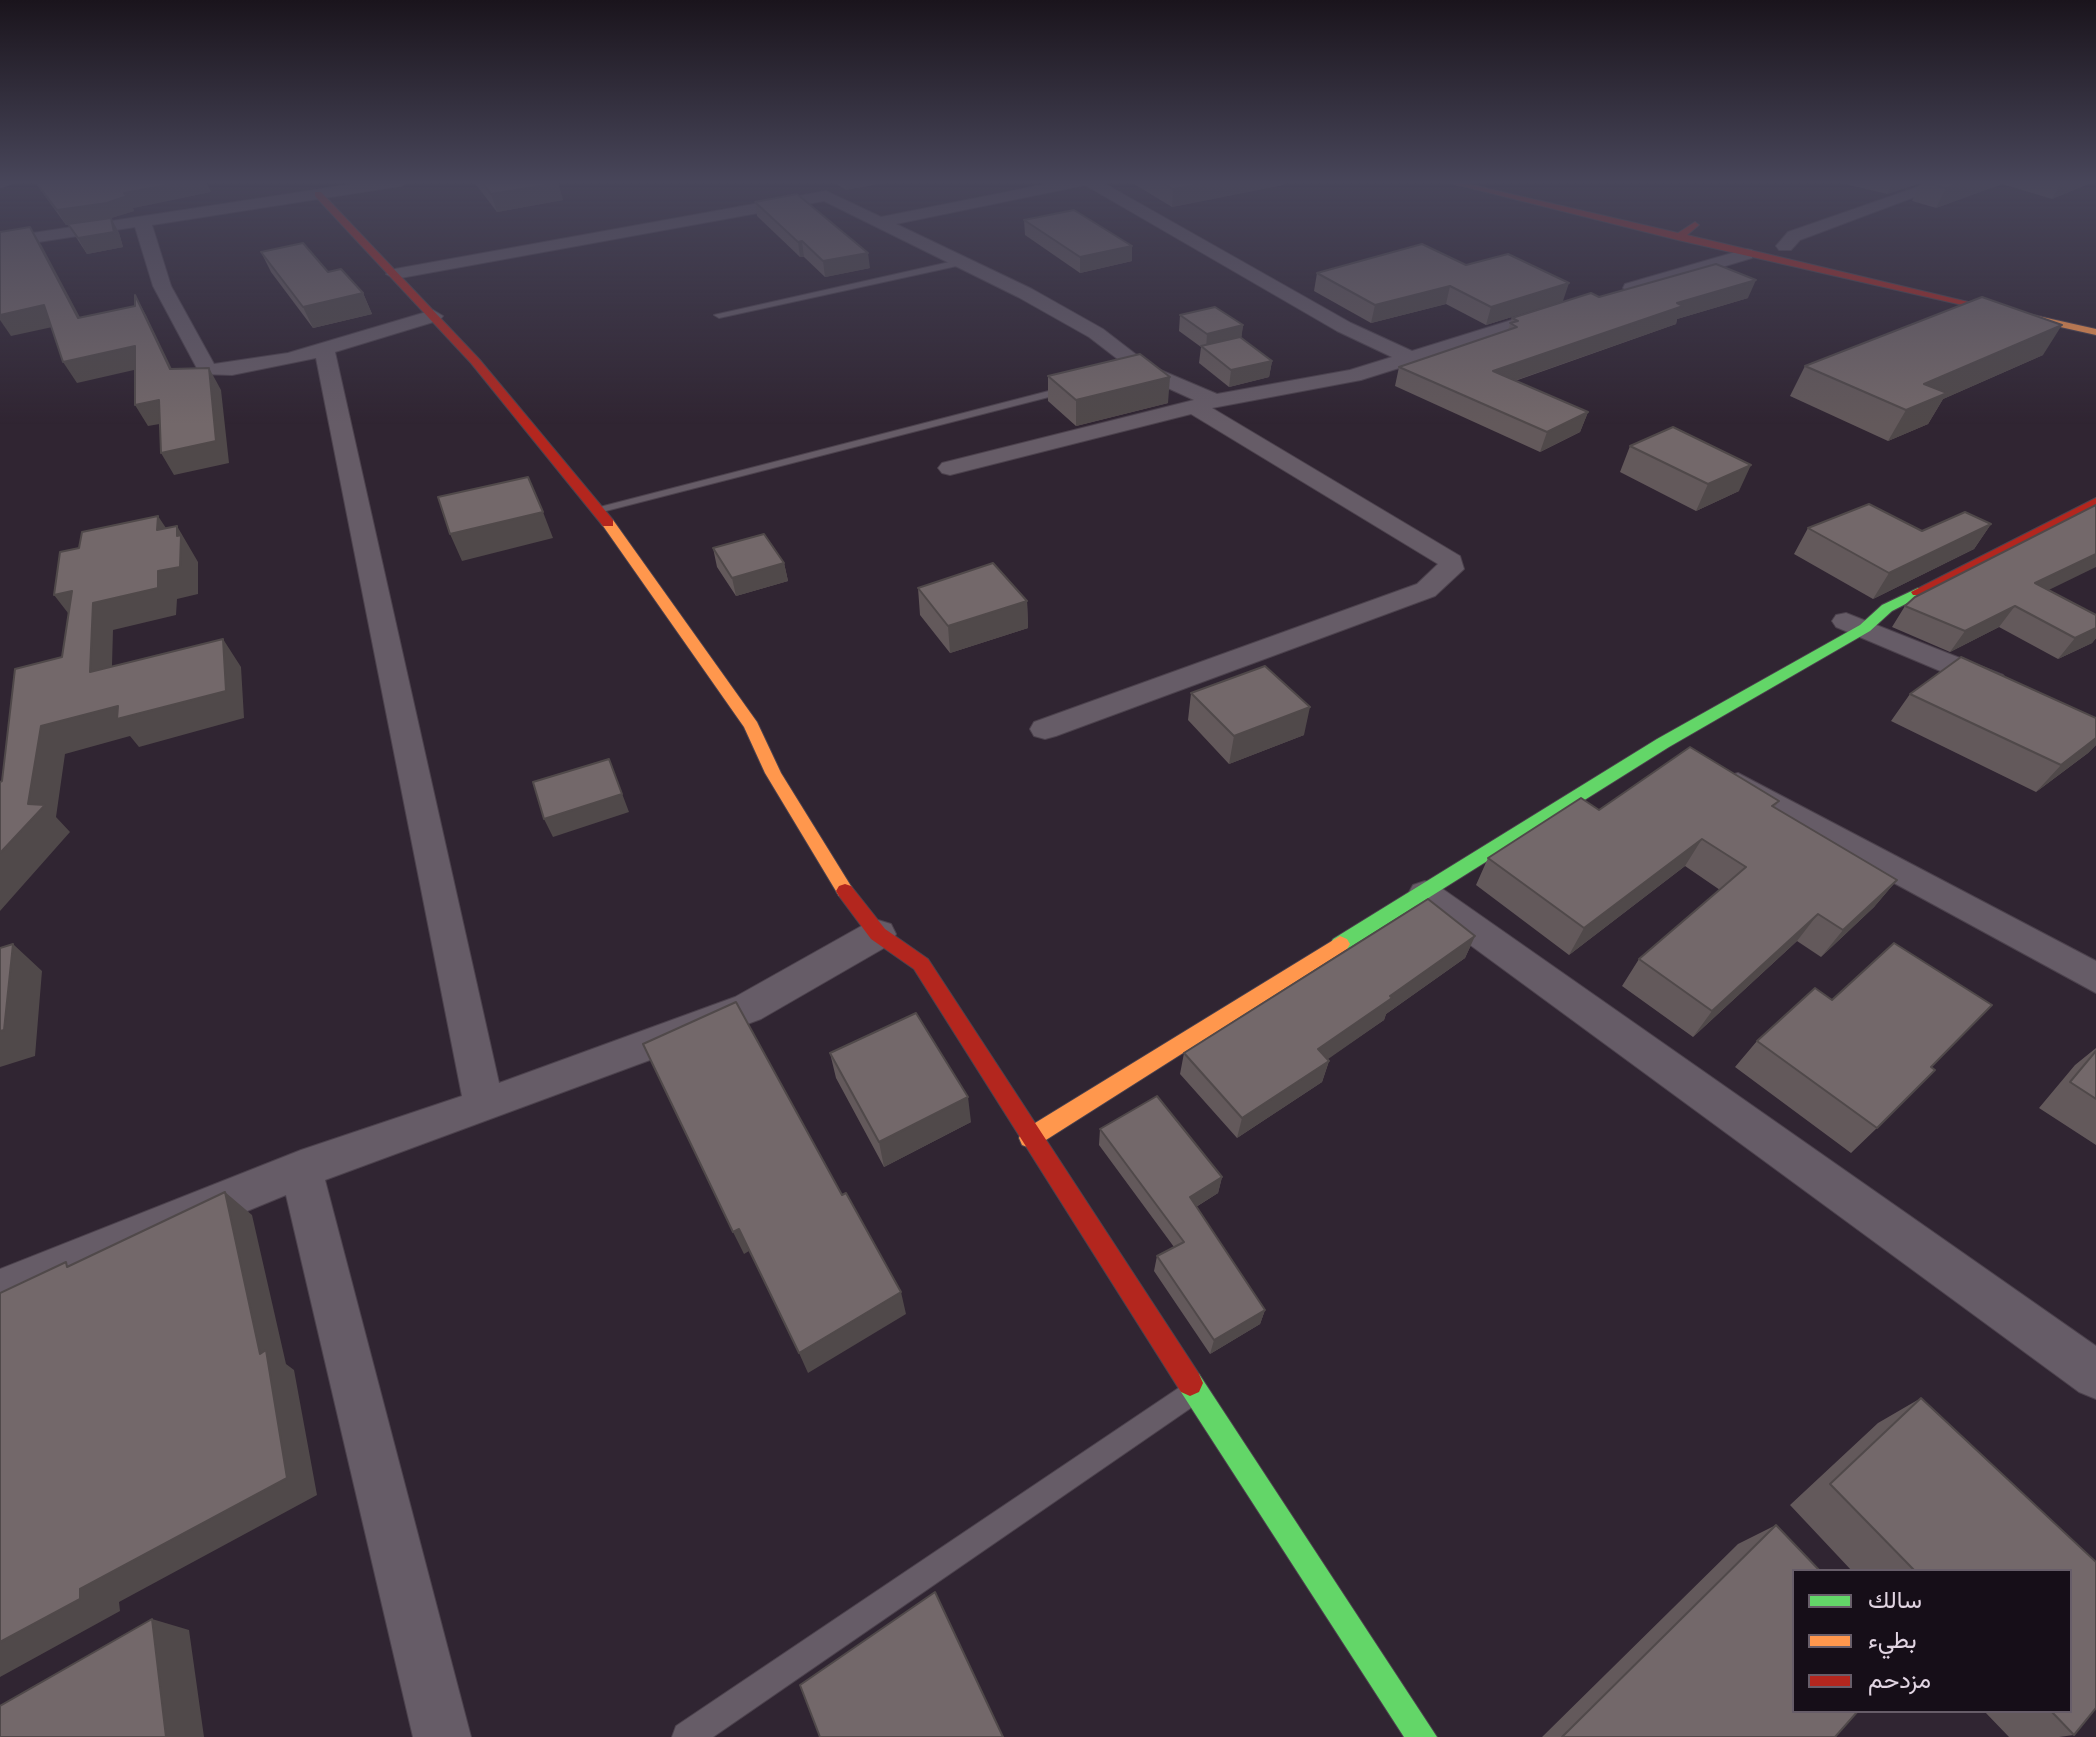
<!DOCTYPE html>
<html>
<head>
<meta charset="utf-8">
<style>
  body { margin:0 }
  #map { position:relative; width:2096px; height:1737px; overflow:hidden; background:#302532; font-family:"Noto Sans",Vazirmatn,sans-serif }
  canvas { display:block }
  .legend { position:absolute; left:1792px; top:1569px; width:280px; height:144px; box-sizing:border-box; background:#160e18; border:2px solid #675d69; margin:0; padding:10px 14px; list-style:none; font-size:24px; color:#e1d4e2 }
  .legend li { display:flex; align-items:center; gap:16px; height:40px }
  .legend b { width:40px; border:2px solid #675d69 }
</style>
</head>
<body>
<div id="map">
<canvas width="2096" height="1737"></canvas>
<ul class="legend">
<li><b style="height:10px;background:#63d668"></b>سالك</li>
<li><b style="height:10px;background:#ff974d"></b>بطيء</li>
<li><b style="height:10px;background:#b3261e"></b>مزدحم</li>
</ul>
</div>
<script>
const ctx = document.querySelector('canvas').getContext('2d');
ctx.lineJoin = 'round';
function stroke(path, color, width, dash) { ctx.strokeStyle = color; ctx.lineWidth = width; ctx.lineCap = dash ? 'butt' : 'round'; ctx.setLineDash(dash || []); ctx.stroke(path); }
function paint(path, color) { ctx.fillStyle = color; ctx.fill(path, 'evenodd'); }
const lane = new Path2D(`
  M963,259L968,262L966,264L719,318L714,315Z
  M1072,385L1078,388L1076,390L598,513L592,509Z
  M1189,1381L1198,1385L1202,1394L1198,1403L713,1737H672L676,1726Z`);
const street = new Path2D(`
  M0,181H18L0,188Z
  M373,181H409L401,186L152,225L171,286L214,364L288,353L433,310L443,316L440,320L335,352L499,1083L735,997L865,924L878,920L891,924L896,934L891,944L761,1019L325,1180L471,1737H413L286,1195L0,1313V1269L301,1150L462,1096L316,358L232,375L200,374L153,286L135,227L0,248V238Z
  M1062,181H1100L1351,323L1412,351L1544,310H1558L1561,314L1558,318L1361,380L1212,408L1460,556L1464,569L1435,596L1056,736L1045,739L1034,736L1030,729L1034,722L1417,584L1438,564L1191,414L950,475L942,473L938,468L942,463L1194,400L1137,374L1089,337L1018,297L824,201L395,279L386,274L395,269L826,191L881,217ZM1085,185L1337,331L1392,357L1350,370L1217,394L1151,366L1103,329L1032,289L896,224Z
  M1935,181H1957L1800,240L1791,250H1779L1776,246L1788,232Z
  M1746,249L1752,250V258L1632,294L1623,288L1625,284Z
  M1846,613L2003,675L2008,682L2003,689H1983L1836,627L1832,621L1836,615Z
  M1738,773L2096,961V993L1727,792L1722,784L1727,776Z
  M1425,881L1437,885L2096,1346V1399L2079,1392L1413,903L1408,894L1413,885Z`);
const fast = new Path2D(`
  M1918,588L1925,592L1923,595L1892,611L1870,631L1669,747L1347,949H1333L1330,944L1333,939L1657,739L1860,625L1882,605Z
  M1190,1370L1199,1374L1437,1737H1404L1181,1392L1177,1383L1181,1374Z`);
const slow = new Path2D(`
  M1980,303L2096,329V335L1976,308L1975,306Z
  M608,519L613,520L757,722L781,773L854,891L851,896H839L765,773L744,727L601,523Z
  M1340,936L1347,939L1350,944L1347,949L1038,1145L1030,1148L1022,1145L1019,1138L1022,1131Z`);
const jam = new Path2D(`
  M1442,181H1455L1678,233L1695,222L1699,225L1687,235L1985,306L1980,309L1678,240Z
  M315,192H321L479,359L613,520V526H603L471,363L315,196Z
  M2096,498V507L1923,595H1913L1911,592Z
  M845,884L851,886L885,929L928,959L1199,1374L1203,1383L1199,1392L1190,1396L1181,1392L914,969L871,939L839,896L836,891L839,886Z`);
const wall = new Path2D(`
  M34,181H205L211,192L133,208L134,211L111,218L119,233L123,247L87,254L68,225H66Z
  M471,181H556L558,183L563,200L497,212L477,186Z
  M832,181H894L846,190Z
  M1129,181H1284L1283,185L1172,207Z
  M1832,181H2096L2052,199L2002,184L1936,208L1912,201L1921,183L1887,194Z
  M755,202L870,268L825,277L804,257H800L757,216Z
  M1024,220L1132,261L1080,273L1025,235Z
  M261,252L363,293L372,314L313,328L271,272Z
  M1466,265L1563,301L1486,325L1446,304L1371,323L1314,291L1317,273Z
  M1599,297L1748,298L1677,319L1676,324L1515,381L1588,412L1580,432L1540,452L1395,386L1399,367L1508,330L1512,318Z
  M1180,315L1243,325L1241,338L1272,361L1269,377L1229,387L1199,363L1201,347L1179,331Z
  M2043,355L1943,399L1928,424L1888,441L1790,396L1805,366Z
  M1048,376L1168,403L1076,426L1048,401Z
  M1630,446L1739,491L1696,511L1620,472Z
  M1991,524L1974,549L1873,599L1794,554L1808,528L1922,531Z
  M713,548L784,563L788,581L736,596L717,567Z
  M918,588L1027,601L1028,628L950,653L920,615Z
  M2048,590L2096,615V638L2092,643L2058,659L1999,627L1950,652L1892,627L1905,606Z
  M1191,693L1304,735L1229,764L1188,720Z
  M1910,694L2096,718V745L2088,753L2036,792L1891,721Z
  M1779,801L1775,807L1897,880L1874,907L1821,957L1797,941L1693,1037L1622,986L1639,959L1720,890L1685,866L1569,955L1476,885L1488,858L1599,810Z
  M1475,936L1465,958L1386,1014L1384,1020L1327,1059L1329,1061L1322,1082L1237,1138L1180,1074L1184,1053Z
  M1757,1041L1877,1128L1851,1153L1735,1067Z
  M2096,1048V1145L2039,1108L2075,1065Z
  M830,1053L971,1122L884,1167L836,1078Z
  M1100,1129L1222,1177L1218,1193L1196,1207L1265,1310L1260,1324L1210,1354L1154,1271L1157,1256L1174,1247L1099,1145Z
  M1921,1398L2096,1562V1708L2074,1735L2059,1737H2009L1984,1711H2070V1571H1852L1790,1505L1878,1423Z
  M1776,1525L1835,1737H1542L1738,1544Z`);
const shadedWall = new Path2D(`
  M189,181H205L211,192L133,208L134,211L111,218L119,233L123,247L87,254L78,238L111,218L66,225L57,210L124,193Z
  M845,181H894L846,190Z
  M1218,181H1284L1283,185L1172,207L1173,189Z
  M1894,181H1927L1887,194Z
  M1968,181H2004L2002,184L1936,208L1946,188Z
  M2062,181H2096L2052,199Z
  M558,183L563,200L497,212L491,194Z
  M30,227L42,246L91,338L78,318Z
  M802,241L804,257H800L798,242Z
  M1132,246V261L1080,273V257Z
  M868,253L870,268L825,277L823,261Z
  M1756,280L1748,298L1677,319L1676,324L1488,390L1493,371L1677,303Z
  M1569,283L1563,301L1486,325L1491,307Z
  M1450,286L1446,304L1371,323L1375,305Z
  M363,293L372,314L313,328L303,307Z
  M135,295L146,315L182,390L170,369Z
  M44,305L57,326L11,336L0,320V315Z
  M1243,325L1241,341L1206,350L1207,334Z
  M2062,325L2043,355L1943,399L1928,424L1888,441L1906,410L1924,384Z
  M135,346L147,367L77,383L63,362Z
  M1272,361L1269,377L1229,387L1231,370Z
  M209,368L221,390L229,463L174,475L161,453Z
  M1170,377L1168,403L1076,426V400Z
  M159,400L171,422L148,426L135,405Z
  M1588,412L1580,432L1540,452L1547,432Z
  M1751,465L1739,491L1696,511L1708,484Z
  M543,512L553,538L462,561L450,534Z
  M158,516L176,543L157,530Z
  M1991,524L1974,549L1873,599L1889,573Z
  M177,526L198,562V594L177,599L176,615L113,630L111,700L90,672L93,603L158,571L177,536Z
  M2096,554V567L2020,604L2035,583Z
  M784,563L788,581L736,596L732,578Z
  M72,591L75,622L54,595Z
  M1027,601L1028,628L950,653L948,626Z
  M2015,606L1999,627L1950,652L1965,631Z
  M2096,628V638L2092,643L2058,659L2075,638Z
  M223,639L241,667L244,718L139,747L130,736L65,754L56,817L70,832L0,911V853L28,804L41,726Z
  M1310,707L1304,735L1229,764L1234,736Z
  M2096,738V745L2088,753L2036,792L2061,765Z
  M609,759L629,812L553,837L544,819Z
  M1702,839L1685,866L1569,955L1584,928Z
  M1897,880L1874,907L1821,957L1843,930Z
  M1818,914L1797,941L1693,1037L1712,1011Z
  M1475,936L1465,958L1386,1014L1384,1020L1311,1071L1318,1049L1390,996Z
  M13,944L42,971L35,1056L0,1067V1031Z
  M1329,1061L1322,1082L1237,1138L1242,1118Z
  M968,1097L971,1122L884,1167L879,1142Z
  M1222,1177L1218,1193L1186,1213L1190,1197Z
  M225,1192L252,1215L286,1364L294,1370L317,1495L119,1602L120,1611L0,1677V1642L80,1589L260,1354Z
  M739,1229L749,1251L744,1254L733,1232Z
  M901,1292L906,1314L808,1373L799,1353Z
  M1265,1310L1260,1324L1210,1354L1214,1340Z
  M152,1619L189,1630L204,1737H166Z`);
const building = new Path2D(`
  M35,181H189L124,193L127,196L107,203L57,210Z
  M481,181H556L558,183L491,194Z
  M1159,181H1218L1173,189Z
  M1925,181H1968L1946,188L1922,182Z
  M797,194L868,253L823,261L802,241L798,242L755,202Z
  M1074,210L1132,246L1080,257L1024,220Z
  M111,218L114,232L78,238L68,224Z
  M30,227L78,318L135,306V295L170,369L209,368L216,441L161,453L159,400L135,405V346L63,362L44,305L0,315V232Z
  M303,243L328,272L341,269L363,293L303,307L261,252Z
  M1422,244L1466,265L1508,254L1569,283L1491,307L1450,286L1375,305L1317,273Z
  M1716,264L1756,280L1677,303L1683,306L1493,371L1588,412L1547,432L1399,367L1517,327L1510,323L1518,321L1512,318L1591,293L1599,297Z
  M1982,297L2062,325L1924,384L1947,393L1906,410L1805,366Z
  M1215,307L1243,325L1207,334L1180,315Z
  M1240,337L1272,361L1231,370L1201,346Z
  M1140,354L1170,377L1076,400L1048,376Z
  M1673,427L1751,465L1708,484L1630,446Z
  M528,477L543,512L450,534L438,497Z
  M1869,504L1922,531L1965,512L1991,524L1889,573L1808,528Z
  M2096,505V554L2035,583L2096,615V628L2075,638L2015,606L1965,631L1905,606L1915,597Z
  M158,516L157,530L177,526V536L181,535L180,567L158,571V588L93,603L90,672L223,639L226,691L117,719L118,706L41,726L28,804L45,805L0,853V782L2,781L15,669L62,657L72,591L54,595L60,552L79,548L82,532Z
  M764,534L784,563L732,578L713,548Z
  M993,563L1027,601L948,626L918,588Z
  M1961,657L2096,718V738L2061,765L1910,694Z
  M1265,666L1310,707L1234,736L1191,693Z
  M1690,747L1779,801L1772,806L1897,880L1843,930L1818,914L1712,1011L1639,959L1746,867L1702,839L1584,928L1488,858L1581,798L1599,810Z
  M609,759L622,794L544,819L533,782Z
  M1428,899L1475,936L1390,996L1392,998L1318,1049L1329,1061L1242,1118L1184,1053Z
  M1894,943L1992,1005L1931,1067L1935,1070L1877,1128L1757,1041L1815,988L1832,1000Z
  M13,944L4,1030L0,1031V948Z
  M736,1002L842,1195L846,1193L901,1292L799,1353L739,1229L733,1232L643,1044Z
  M916,1013L968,1097L879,1142L830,1053Z
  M2096,1051V1099L2070,1082Z
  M1157,1096L1222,1177L1190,1197L1265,1310L1214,1340L1157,1256L1184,1242L1100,1129Z
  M225,1192L260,1354L266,1350L287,1478L80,1589V1599L0,1642V1293L66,1262L67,1267Z
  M1921,1398L2096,1562V1708L2074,1735L2051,1711H2070V1571H1915L1830,1484Z
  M1776,1525L1820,1571H1794V1711H1858L1835,1737H1562Z
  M935,1592L1003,1737H820L800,1685Z
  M152,1619L166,1737H0V1706Z`);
stroke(lane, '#4c424d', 2);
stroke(street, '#4c424d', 2);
stroke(fast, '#4c424d', 2);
stroke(slow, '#4c424d', 2);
stroke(jam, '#4c424d', 2);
paint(lane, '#665c67');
paint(street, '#665c67');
paint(fast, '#63d668');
paint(slow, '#ff974d');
paint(jam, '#b3261e');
paint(wall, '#63595b');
paint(shadedWall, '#50494a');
paint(building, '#73686a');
stroke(building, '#50494a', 2);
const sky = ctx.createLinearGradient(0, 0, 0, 424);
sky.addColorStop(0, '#1a141c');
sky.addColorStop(0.43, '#48465a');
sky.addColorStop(1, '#48465a00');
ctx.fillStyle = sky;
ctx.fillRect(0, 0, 2096, 424);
</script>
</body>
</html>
